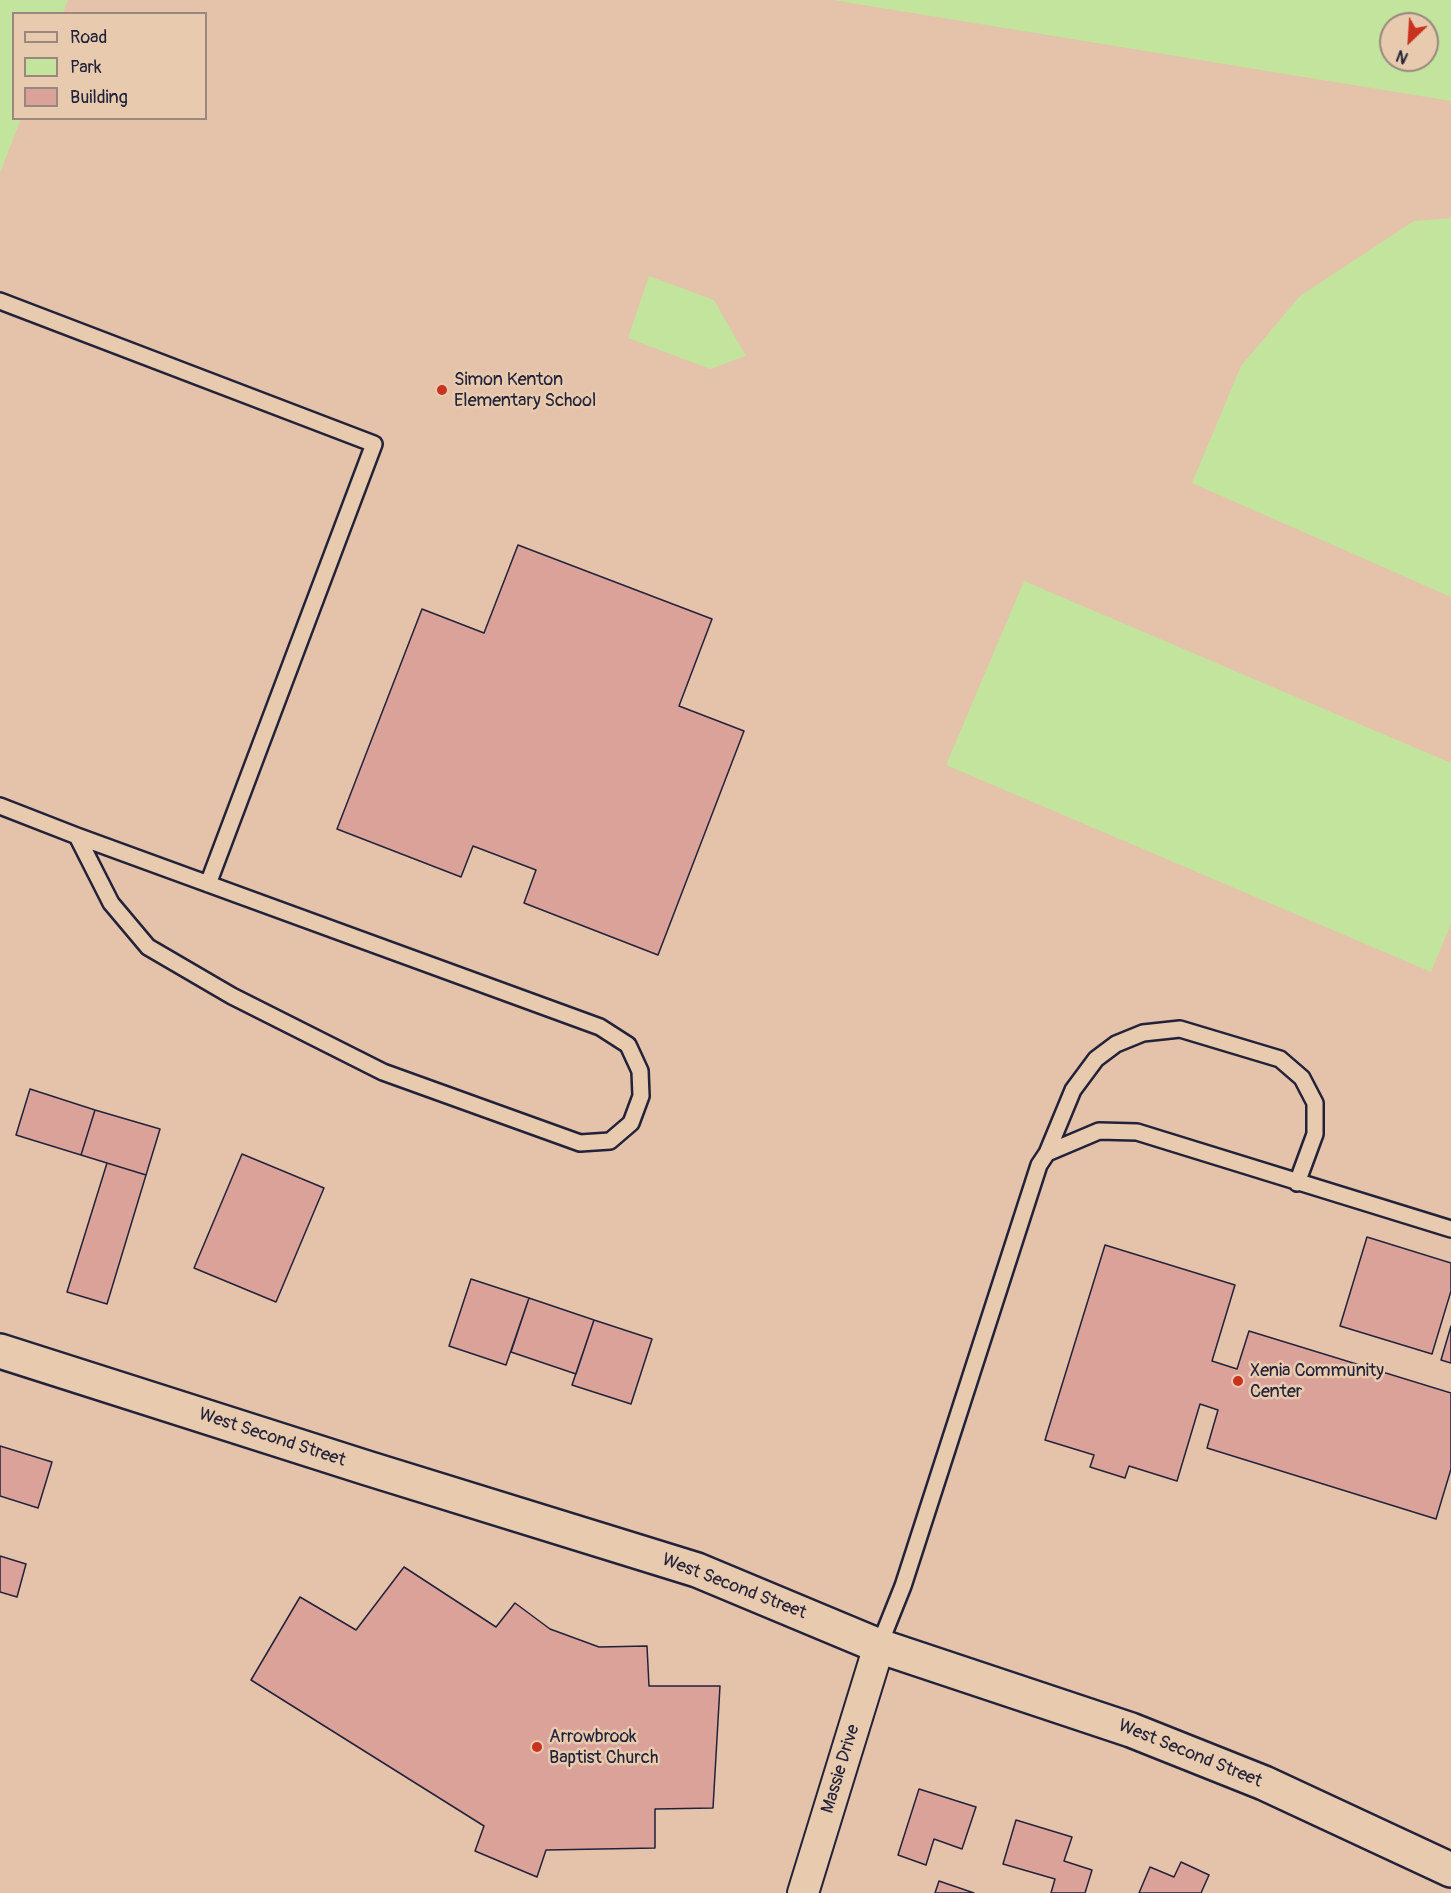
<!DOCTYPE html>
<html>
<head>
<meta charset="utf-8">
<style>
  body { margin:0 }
  #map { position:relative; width:1451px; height:1893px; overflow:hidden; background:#e5c2aa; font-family:Pangolin,sans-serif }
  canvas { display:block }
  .legend { position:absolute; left:12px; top:12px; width:195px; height:108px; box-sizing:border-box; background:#e8caae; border:2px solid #998780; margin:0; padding:8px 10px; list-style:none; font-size:18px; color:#22223b }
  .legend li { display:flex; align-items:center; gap:12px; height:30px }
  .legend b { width:30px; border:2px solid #998780 }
  .north { position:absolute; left:1379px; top:12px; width:60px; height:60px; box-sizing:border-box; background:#e8caae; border:2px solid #998780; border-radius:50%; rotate:205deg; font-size:16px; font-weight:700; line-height:24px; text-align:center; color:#22223b }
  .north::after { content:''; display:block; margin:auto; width:21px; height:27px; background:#c8321e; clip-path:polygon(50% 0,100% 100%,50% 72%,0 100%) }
</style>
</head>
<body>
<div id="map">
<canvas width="1451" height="1893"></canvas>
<ul class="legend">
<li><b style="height:8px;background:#e8caae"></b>Road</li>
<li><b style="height:16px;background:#c2e49d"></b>Park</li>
<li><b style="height:16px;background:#dba29a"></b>Building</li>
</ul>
<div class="north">N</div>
</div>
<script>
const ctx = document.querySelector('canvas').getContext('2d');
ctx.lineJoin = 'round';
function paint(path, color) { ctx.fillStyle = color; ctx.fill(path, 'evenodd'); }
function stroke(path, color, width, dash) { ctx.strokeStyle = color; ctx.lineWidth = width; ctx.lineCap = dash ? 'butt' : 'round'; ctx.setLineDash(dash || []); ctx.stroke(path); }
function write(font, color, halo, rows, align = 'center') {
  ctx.font = font + ' Pangolin,sans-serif'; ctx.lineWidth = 5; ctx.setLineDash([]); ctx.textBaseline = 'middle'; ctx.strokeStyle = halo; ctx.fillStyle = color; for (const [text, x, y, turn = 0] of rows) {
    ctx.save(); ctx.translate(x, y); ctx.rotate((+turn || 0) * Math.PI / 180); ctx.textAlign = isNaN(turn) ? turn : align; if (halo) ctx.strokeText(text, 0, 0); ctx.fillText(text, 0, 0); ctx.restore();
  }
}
const green = new Path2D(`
  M0,0H68L63,13L14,14V118L21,119L0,173Z
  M833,0H1451V101ZM1391,24H1427V60H1391Z
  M1451,218V597L1192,483L1241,366L1300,296L1414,221Z
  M649,276L714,300L746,356L710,369L628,338Z
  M1024,581L1451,763V924L1431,972L946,765Z`);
const building = new Path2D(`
  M518,545L712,619L679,706L744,731L658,955L524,903L536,870L473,846L461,877L337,829L422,609L484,633Z
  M30,1089L95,1110L81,1155L16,1135Z
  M95,1110L160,1129L146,1175L81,1155Z
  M242,1154L324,1188L276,1302L194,1268Z
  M107,1163L146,1175L107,1304L67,1292Z
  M1367,1237L1451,1263V1291L1432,1354L1340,1326Z
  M1105,1245L1235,1285L1212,1361L1237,1369L1249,1331L1451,1393V1469L1436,1519L1207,1448L1218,1410L1200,1404L1177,1481L1129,1466L1125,1478L1090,1467L1094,1455L1045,1440Z
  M471,1279L529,1298L506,1365L449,1346Z
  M529,1298L594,1320L576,1374L511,1352Z
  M594,1320L652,1339L631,1404L572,1385Z
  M1451,1326V1363L1441,1360Z
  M0,1446L52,1462L38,1508L0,1496Z
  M0,1556L26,1564L17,1597L0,1592Z
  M404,1567L496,1627L515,1603L550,1629L599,1647L647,1646L649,1686H720L713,1808L655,1809V1848L546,1850L537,1877L475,1851L484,1826L251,1680L300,1597L356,1630Z
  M919,1789L976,1807L962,1849L934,1839L926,1865L898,1855Z
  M1016,1820L1072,1837L1064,1861L1092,1870L1085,1893H1051L1055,1879L1003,1864Z
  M1181,1862L1209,1875L1201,1893H1139L1150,1867L1174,1877Z
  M939,1881L974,1893H935Z`);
const service = new Path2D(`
  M0,301L374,444L208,884
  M0,806L77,836L600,1027L628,1045L640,1071L641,1096L631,1123L610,1141L580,1143L383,1072L232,996L148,947L111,903L77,836
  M1047,1153L1099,1131L1137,1132L1451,1229
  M879,1646L903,1586L1039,1165L1047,1153L1073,1090L1096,1059L1116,1044L1143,1033L1180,1029L1280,1059L1302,1078L1315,1103V1134L1297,1183`);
const minor = new Path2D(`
  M803,1893L879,1646`);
const secondary = new Path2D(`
  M0,1351L367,1468L697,1570L879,1646L1131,1730L1264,1783L1451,1870`);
const markers = [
  [442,390,6,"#c8321e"],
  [1238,1381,6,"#c8321e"],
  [537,1747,6,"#c8321e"]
];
const poiNames = [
  ["Simon Kenton",454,380],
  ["Elementary School",454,401],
  ["Xenia Community",1250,1371],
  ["Center",1250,1392],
  ["Arrowbrook",549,1737],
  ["Baptist Church",549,1758]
];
const streetNames = [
  ["West Second Street",272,1438,18],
  ["West Second Street",734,1587,21],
  ["West Second Street",1190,1754,22],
  ["Massie Drive",841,1769,-73]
];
paint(green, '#c2e49d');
paint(building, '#dba29a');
stroke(building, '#22223b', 1.5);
stroke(service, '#22223b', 20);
stroke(minor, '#22223b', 34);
stroke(secondary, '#22223b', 38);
stroke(service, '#e8caae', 15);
stroke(minor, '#e8caae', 30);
stroke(secondary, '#e8caae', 33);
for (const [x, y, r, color] of markers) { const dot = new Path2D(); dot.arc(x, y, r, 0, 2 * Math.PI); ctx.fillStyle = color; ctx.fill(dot); stroke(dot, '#e8caae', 2); }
write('18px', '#22223b', '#e8caae', poiNames, 'left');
write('18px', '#22223b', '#e8caae', streetNames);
</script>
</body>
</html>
